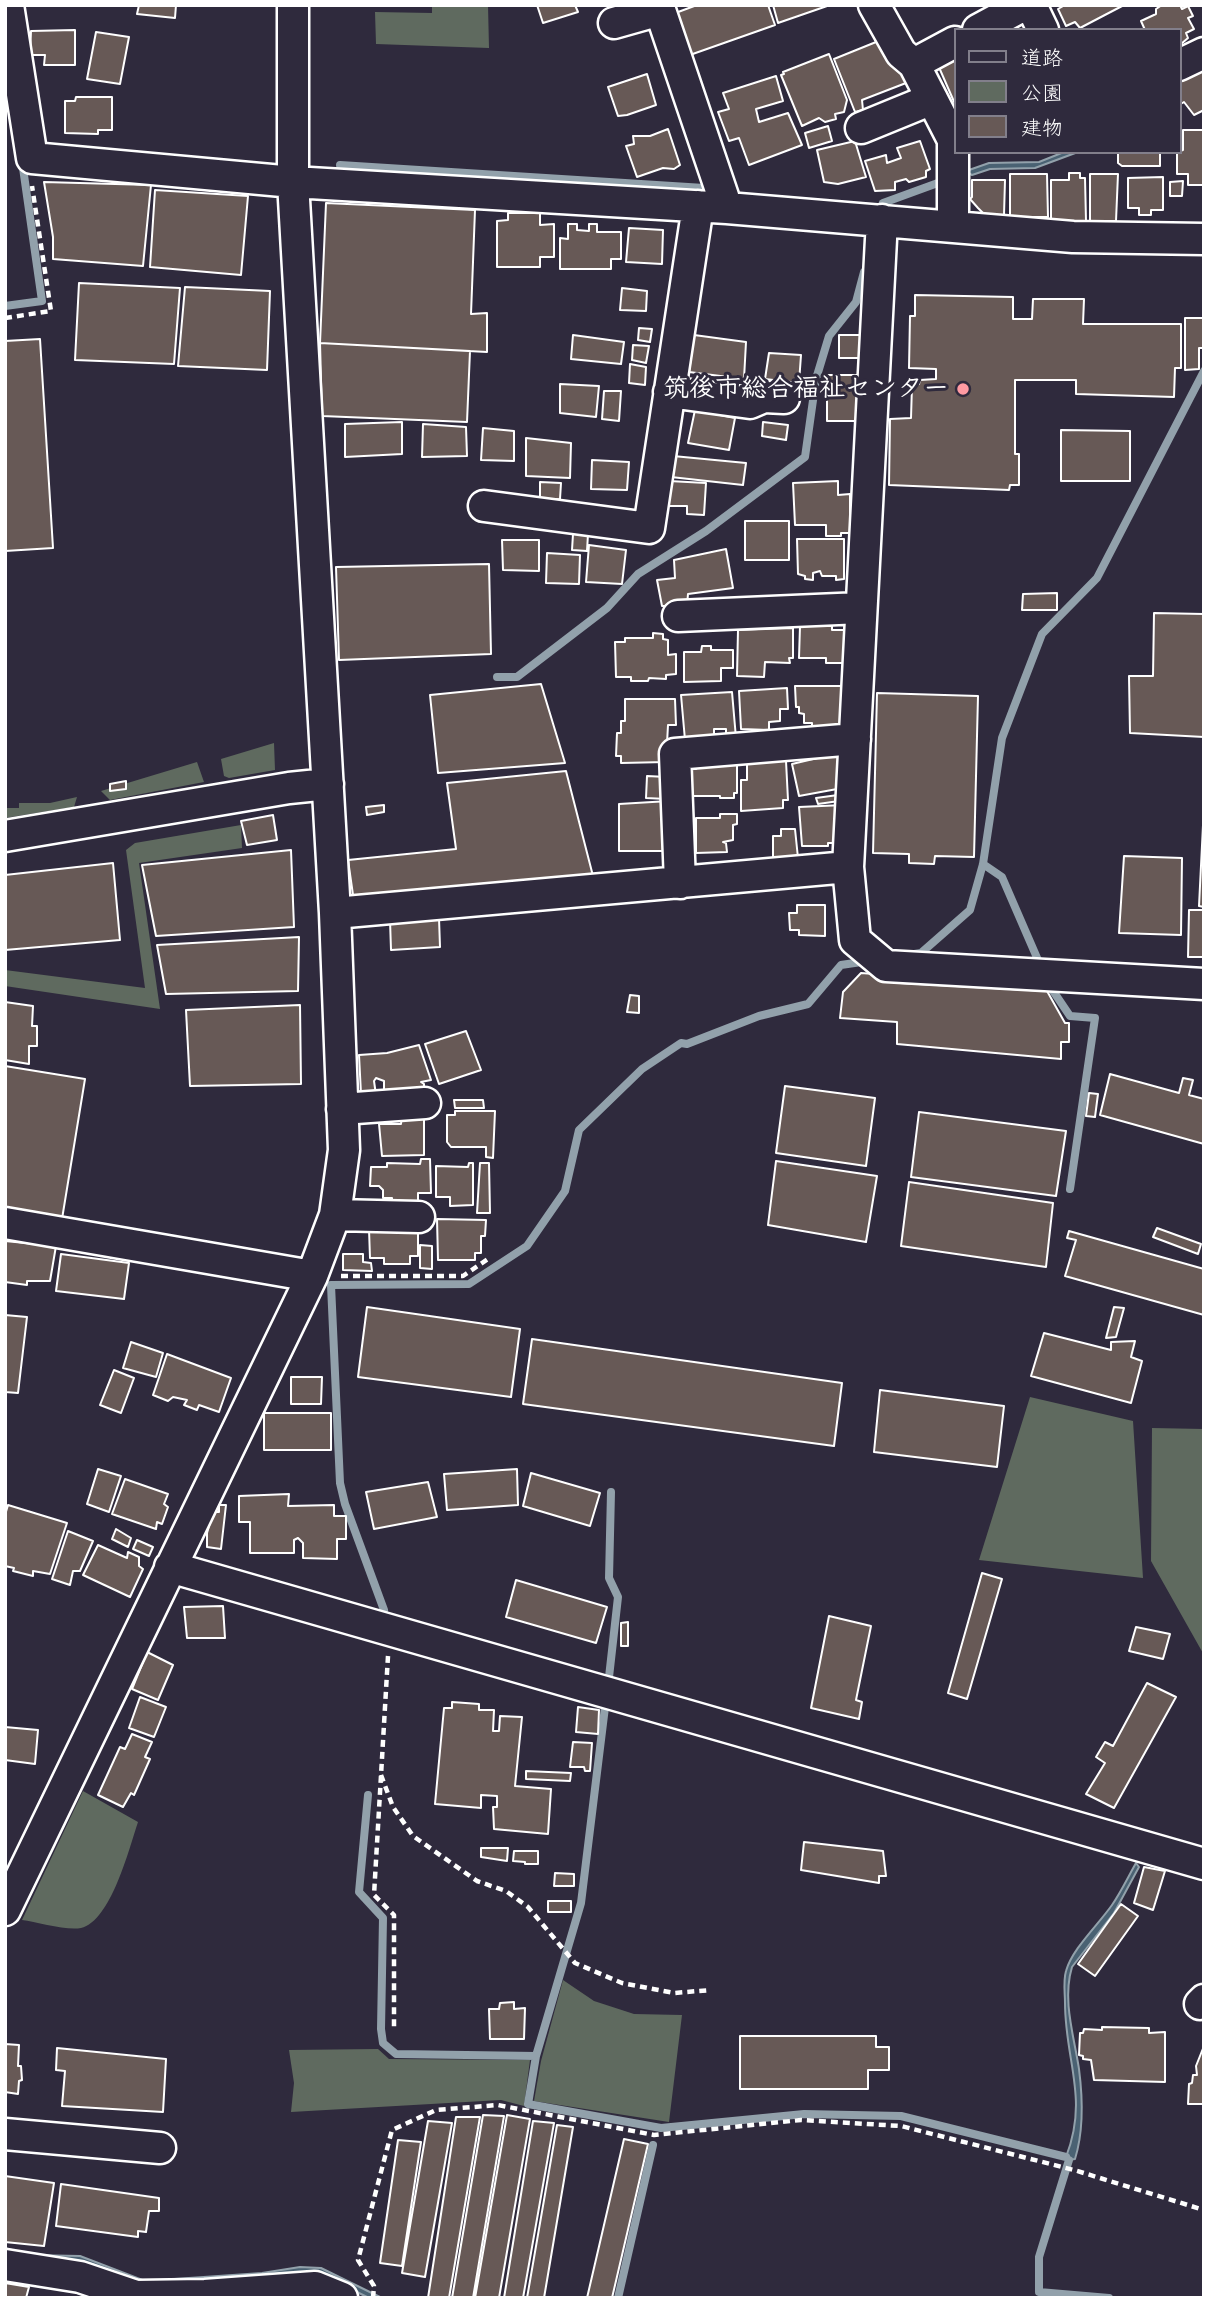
<!DOCTYPE html>
<html>
<head>
<meta charset="utf-8">
<style>
  body { margin:0 }
  #map { position:relative; width:1209px; height:2303px; overflow:hidden; background:#2f2a3d; font-family:"Shantell Sans","Klee One",sans-serif }
  canvas { display:block }
  .frame { position:absolute; inset:0; border:7px solid #fff; pointer-events:none }
  .legend { position:absolute; left:954px; top:28px; width:228px; height:126px; box-sizing:border-box; background:#2f2a3d; border:2px solid #827f8b; margin:0; padding:9px 12px; list-style:none; font-size:21px; color:#fff }
  .legend li { display:flex; align-items:center; gap:14px; height:35px }
  .legend b { width:35px; border:2px solid #827f8b }
</style>
</head>
<body>
<div id="map">
<canvas width="1209" height="2303"></canvas>
<div class="frame"></div>
<ul class="legend">
<li><b style="height:9px;background:#2f2a3d"></b>道路</li>
<li><b style="height:19px;background:#5f6a5f"></b>公園</li>
<li><b style="height:19px;background:#675956"></b>建物</li>
</ul>
</div>
<script>
const ctx = document.querySelector('canvas').getContext('2d');
ctx.lineJoin = 'round';
function paint(path, color) { ctx.fillStyle = color; ctx.fill(path, 'evenodd'); }
function stroke(path, color, width, dash) { ctx.strokeStyle = color; ctx.lineWidth = width; ctx.lineCap = dash ? 'butt' : 'round'; ctx.setLineDash(dash || []); ctx.stroke(path); }
function write(font, color, halo, rows, align = 'center') {
  ctx.font = font + ' "Shantell Sans","Klee One",sans-serif'; ctx.lineWidth = 6; ctx.setLineDash([]); ctx.textBaseline = 'middle'; ctx.strokeStyle = halo; ctx.fillStyle = color; for (const [text, x, y, turn = 0] of rows) {
    ctx.save(); ctx.translate(x, y); ctx.rotate((+turn || 0) * Math.PI / 180); ctx.textAlign = isNaN(turn) ? turn : align; if (halo) ctx.strokeText(text, 0, 0); ctx.fillText(text, 0, 0); ctx.restore();
  }
}
const green = new Path2D(`
  M432,5H488L489,48L376,44L375,12L432,13Z
  M274,743L275,770L229,778L224,776L221,759Z
  M197,762L204,782L110,800L101,791Z
  M77,797L74,807L5,818V808H19V803H50Z
  M241,825L242,848L139,863L160,1009L5,986V970L145,988L126,850L135,843Z
  M1030,1397L1133,1421L1143,1578L979,1560Z
  M1152,1428L1204,1429V1655L1151,1561Z
  M83,1791L138,1822C129,1849 111,1921 81,1928C67,1931 37,1922 22,1920Z
  M563,1980L594,2001L634,2014L682,2015L669,2122L534,2101L541,2061Z
  M378,2049L389,2059L530,2060L524,2106L501,2100L291,2112L294,2083L289,2050Z`);
const water = new Path2D(`
  M1064,152H1078L1035,168L990,169L972,175L968,173L969,170L989,163L1039,162Z
  M1136,1863L1139,1867L1114,1913L1072,1967C1062,2000 1074,2036 1079,2069C1083,2100 1084,2130 1075,2159L1069,2160L1066,2157C1089,2098 1065,2061 1065,2003C1065,1993 1063,1981 1066,1971C1072,1949 1098,1925 1112,1905C1121,1892 1128,1877 1136,1863Z
  M5,2248L30,2255L80,2256L145,2281L262,2273L300,2267L321,2268L382,2298H369L321,2274L156,2287L5,2255Z`);
const stream = new Path2D(`
  M340,165L704,188
  M883,203L946,180
  M5,306L42,301L22,161
  M497,677H517L607,608L638,574L706,531L805,457L816,379L829,336L856,302L864,272
  M983,864L1002,877L1041,967
  M908,955L921,953L970,910L983,864L1002,738L1042,634L1097,578L1204,371
  M1047,982L1070,1016L1095,1018L1070,1189
  M384,1610L345,1504L340,1483L331,1285L469,1284L527,1246L565,1191L579,1130L642,1069L681,1043L687,1044L759,1016L808,1004L841,965L868,961
  M608,1686L618,1597L609,1578L611,1492
  M368,1795L359,1892L383,1918L381,2029L383,2043L396,2054L536,2056L528,2104L661,2128L804,2114L901,2116L1066,2157
  M536,2056L581,1903L606,1699
  M1069,2160L1039,2257V2292L1109,2298
  M618,2298L653,2145`);
const building = new Path2D(`
  M139,5H176L175,18L137,14Z
  M537,5H575L578,12L543,23Z
  M697,5H768L775,25L687,56L670,15Z
  M773,5H830L778,23Z
  M1065,5H1124L1080,28L1075,22L1066,26L1058,9Z
  M1162,5H1180L1182,9L1188,6L1193,16L1188,18L1194,29L1186,33L1188,38L1181,44L1179,43V30H1145L1141,21L1156,14V9Z
  M75,30V65H44L45,55H30L31,31Z
  M96,32L129,37L120,84L87,79Z
  M881,40L892,51L906,83L862,100L863,110L855,112L834,59Z
  M829,54L847,100L844,112L835,114L836,119L825,122L819,118L802,126L781,75L784,74L783,72Z
  M955,57V104L938,65Z
  M1204,67V110L1194,115L1184,102L1179,105V81Z
  M647,74L656,105L627,115L618,116L608,87Z
  M776,76L783,101L756,109L759,122L788,113L802,145L749,165L739,138L729,141L718,112L729,109L723,93Z
  M76,97H112V130H98V134L65,133V101H75Z
  M828,126L832,141L809,148L805,133Z
  M668,129L680,165L674,169L663,168L637,177L626,146L634,144L633,136H650Z
  M1183,130H1204V185H1188V174H1177V152L1183,150Z
  M855,141L866,177L838,184L824,182L817,150Z
  M920,141L930,169L926,171V177L909,182L906,179L895,182V190L875,191L865,161L886,155L887,163L901,158L897,148Z
  M1118,152H1160V166H1122L1118,163Z
  M1069,173H1080V178H1085L1086,221H1051V180H1069Z
  M1010,174H1047L1048,217H1034V219L1010,217Z
  M1090,174H1118L1116,221H1090Z
  M1163,177V210H1151V215H1139V208H1128V178Z
  M972,180H1005L1004,215H985L978,208L970,199L972,197Z
  M1183,181L1182,196H1170V182Z
  M44,182L151,185L143,266L53,259V237Z
  M155,190L248,196L241,275L150,267Z
  M326,203L475,210L471,314L487,313V352L320,343Z
  M508,213H540V225L554,224V257H540V267H497V221L508,220Z
  M568,224H577V230L589,231V224H597V232H621V259H611V269H560V238L568,239Z
  M629,228L663,230L662,264L626,262Z
  M79,283L180,288L174,364L75,360Z
  M185,287L270,291L267,370L178,366Z
  M622,288L647,291L646,311L620,310Z
  M915,295L1013,297V319H1032L1033,299H1084L1083,324H1181V368H1175L1174,397L1076,394V380H1015V454H1019V485H1010L1009,490L889,485L890,419L911,418L912,385L919,384L920,380L936,379V369L909,368L910,316H915Z
  M1185,318H1204V348H1199V369L1185,370Z
  M639,328L652,329L650,342L638,340Z
  M573,335L624,342L621,364L571,359Z
  M694,335L746,342L744,379L689,372Z
  M839,335H862V358H839Z
  M40,339L53,548L5,551V341Z
  M320,343L470,351L467,422L322,416Z
  M633,345L649,346L646,363L632,360Z
  M769,353L801,355L799,383L765,379Z
  M630,364L646,367L645,385L629,383Z
  M827,375H861V421H827Z
  M560,384L599,386L596,417L560,413Z
  M604,391H621L619,421L602,419Z
  M695,410L735,418L729,450L688,443Z
  M402,422V454L345,457V424Z
  M763,422L788,425L786,440L762,436Z
  M423,424L466,427L467,456L422,457Z
  M483,428L514,431V461L481,460Z
  M1061,430L1130,431V481H1061Z
  M526,438L571,443L570,478L526,476Z
  M673,456L746,463L743,485L671,477Z
  M592,460L629,462L627,490L591,489Z
  M669,481L706,483L704,515L687,514V506H666Z
  M838,481V495L850,494V513L856,514V533H841V536H826V525H795L793,483Z
  M540,482L561,483L560,499L540,500Z
  M745,521H789V560H745Z
  M573,534H588L587,551L572,550Z
  M797,539H844V579L836,580V576H822L820,571L813,573V580L805,579V576L798,574Z
  M502,540H539V571L503,570Z
  M589,545L626,550L622,584L586,582Z
  M726,549L733,588L688,594L687,606H662L657,580L675,578L674,560Z
  M547,553L580,555L579,584L546,583Z
  M489,564L491,654L339,660L336,567Z
  M1057,593V610H1022L1023,594Z
  M1154,613L1204,614V737L1130,733L1129,676H1153Z
  M800,626H832V630H850L846,663H826V658H799Z
  M793,628V658H789L790,663L765,662L764,677L737,676L738,630Z
  M653,633L663,634V639L668,640V655L676,654V674L666,675V679L649,678L648,681H631V677H616L615,642H625V638H653Z
  M702,646H711V650H733V668H721V681L684,682V652H701Z
  M541,684L565,763L438,773L430,695Z
  M795,686H842L844,727L812,730V723H804V714L799,713V707H796Z
  M787,688L788,709H780V721L769,722V730L741,729L739,691Z
  M732,692L736,738H726V729H714V740H685L681,695Z
  M877,693L978,696L974,857L935,856L934,864L909,863V854L873,853Z
  M625,699H675L676,725H668L666,762L621,763V756H616L617,733H621V721H625Z
  M843,752L848,787L799,796L792,764Z
  M747,761H786L788,800H783V808L741,811V780H747Z
  M725,762L726,765H737V793H734V798H720V796H691V769H696V764Z
  M566,771L593,876L354,902L348,860L456,849L447,783Z
  M647,776L667,777L666,799L646,798Z
  M126,781V789L110,791V784Z
  M838,795L839,801L818,804L816,798Z
  M669,801L664,851H619V804Z
  M384,805V812L367,815L366,807Z
  M844,805L846,843H828V846H802L799,807Z
  M1204,805V907L1199,906Z
  M720,814H737V824L733,825V840L723,842L726,843L727,852L696,853V818H720Z
  M273,815L277,840L247,845L241,821Z
  M781,829H795L798,858H773V836H781Z
  M291,850L294,927L156,936L142,865Z
  M1124,856L1182,858L1181,935L1119,933Z
  M113,863L120,940L5,950V875Z
  M797,905H825V936L799,935V930H790L789,913H797Z
  M1189,910H1204V957H1188Z
  M439,918L440,947L391,950L390,920Z
  M299,937L298,991L166,994L157,945Z
  M861,973L901,976L900,983L1047,991L1065,1023H1069V1042H1061V1059L897,1044V1022L840,1018L843,992Z
  M630,995L639,996V1013L627,1012Z
  M5,1002L33,1006L32,1026H37V1046H29V1064L5,1060Z
  M300,1005L301,1084L190,1086L186,1010Z
  M466,1031L481,1070L439,1084L425,1044Z
  M419,1045L431,1080L421,1082L424,1084V1093L394,1095V1090L384,1091V1081L376,1078L374,1081L376,1095L361,1094L359,1055L387,1053Z
  M5,1066L85,1079L62,1219L5,1210Z
  M1110,1074L1179,1093L1183,1078L1193,1080L1189,1095L1204,1099V1144L1100,1115Z
  M785,1086L875,1098L866,1166L776,1153Z
  M1089,1093L1098,1094L1095,1117L1086,1116Z
  M454,1100H483L484,1108H455Z
  M455,1111H495L493,1158L486,1157V1147H451L447,1142V1115H455Z
  M919,1112L1066,1131L1056,1196L911,1177Z
  M402,1115H424V1155L382,1156L379,1124H401Z
  M421,1159H430L431,1193H418V1202H392V1198H383V1190L379,1186H370L371,1167H387V1163L420,1164Z
  M776,1161L877,1176L866,1242L768,1225Z
  M469,1163H473V1205L450,1206V1197H436V1166L468,1167Z
  M480,1163H489L490,1213H477Z
  M909,1182L1053,1203L1046,1267L901,1246Z
  M437,1219L486,1220L485,1236H481V1253H475V1260H438Z
  M1157,1228L1201,1244L1198,1254L1153,1237Z
  M369,1229H418V1256H410V1264H384V1258H370Z
  M1069,1231L1204,1269V1315L1065,1276L1076,1240L1067,1238Z
  M5,1241L56,1246L50,1281H27V1285L5,1282Z
  M420,1245L432,1246V1269L420,1268Z
  M61,1254L129,1263L124,1299L56,1291Z
  M343,1254H363V1262L371,1263L372,1271L343,1270Z
  M367,1307L520,1329L511,1397L358,1377Z
  M1114,1307L1124,1308L1116,1337L1106,1338Z
  M5,1315L27,1317L18,1393L5,1392Z
  M1044,1333L1111,1350V1342L1135,1341L1131,1357L1142,1361L1131,1403L1031,1376Z
  M532,1339L842,1383L834,1446L523,1404Z
  M131,1342L163,1353L156,1377L123,1368Z
  M167,1354L231,1378L219,1412L199,1405L197,1410L184,1405L187,1400L173,1397L168,1401L153,1395Z
  M114,1370L134,1378L121,1413L100,1405Z
  M291,1377H322L321,1404H291Z
  M880,1390L1004,1406L997,1467L874,1452Z
  M264,1413H331V1450H264Z
  M98,1469L121,1476L109,1512L87,1504Z
  M517,1469L518,1505L447,1510L444,1474Z
  M531,1473L600,1493L590,1526L523,1506Z
  M125,1479L168,1494L164,1504L168,1507L162,1524L157,1522L156,1529L112,1514Z
  M428,1482L437,1517L374,1529L366,1492Z
  M289,1494L288,1506L334,1505V1516H346V1539H337V1559L303,1558V1543L298,1538L294,1540V1553H250V1522H239V1496Z
  M8,1505L67,1523L50,1574L33,1571V1576L13,1571L14,1568L5,1566V1515Z
  M219,1505H226L221,1549L207,1547V1533L213,1512H219Z
  M116,1529L131,1538L128,1547L112,1539Z
  M68,1531L93,1541L80,1571H73L70,1585L52,1579Z
  M137,1540L153,1547L149,1556L133,1549Z
  M98,1545L127,1558L128,1552L139,1557V1566L143,1569L130,1597L83,1575Z
  M982,1573L1002,1579L967,1699L948,1693Z
  M516,1580L607,1607L596,1643L506,1617Z
  M223,1606L225,1638H187L184,1607Z
  M829,1616L871,1626L856,1700L862,1702L859,1719L811,1708Z
  M628,1622V1646H621V1623Z
  M1136,1627L1170,1634L1163,1659L1129,1651Z
  M147,1652L173,1665L158,1700L132,1689Z
  M1147,1683L1176,1697L1114,1808L1086,1794L1105,1763L1096,1757L1105,1742L1113,1746Z
  M140,1697L166,1707L154,1737L129,1728Z
  M452,1702L479,1704V1710H494L493,1731H499L500,1716L522,1717L515,1786L551,1789L548,1834L494,1829L493,1807H497V1796L481,1795V1808L435,1804L444,1708H452Z
  M578,1707L599,1710L598,1734L576,1732Z
  M5,1727L38,1730L35,1764L5,1760Z
  M132,1734L152,1742L145,1757L150,1759L134,1795L131,1793L123,1807L98,1795L120,1747L125,1749Z
  M573,1742L592,1743L590,1771H585L584,1767H570Z
  M526,1771L571,1773L570,1781L526,1779Z
  M804,1842L883,1851L886,1876H879V1883L801,1870Z
  M481,1848H508L507,1861L481,1857Z
  M514,1851H538V1864H525V1862L513,1861Z
  M1144,1867L1165,1871L1153,1910L1134,1903Z
  M555,1873L574,1874V1886H554Z
  M548,1901H571V1912H548Z
  M1121,1904L1138,1916L1095,1976L1078,1964Z
  M514,2002V2009L525,2008L524,2039H490L489,2009H499L500,2003Z
  M1102,2027L1149,2028V2033L1165,2032V2082L1094,2080L1091,2060L1083,2059V2056L1079,2055L1080,2033H1083L1084,2029L1102,2030Z
  M740,2036H876V2047H889V2070H868V2089H740Z
  M5,2044L19,2045L18,2066H21L22,2080L19,2081L18,2094L5,2092Z
  M1204,2046V2104H1188L1189,2084L1192,2083L1193,2075H1197L1196,2066Z
  M57,2048L166,2059L163,2112L62,2106L65,2071L56,2070Z
  M483,2115L504,2116L473,2298H452Z
  M507,2115L530,2119L499,2298H475Z
  M456,2117H480L449,2298H428Z
  M428,2121L452,2123L425,2277L402,2273Z
  M533,2121L554,2123L523,2298H504Z
  M557,2125L573,2127L544,2298H527Z
  M624,2139L648,2144L612,2298H587Z
  M398,2140L421,2142L402,2266L380,2263Z
  M5,2176L54,2183L44,2246L5,2242Z
  M61,2184L159,2198V2211H149L146,2232L138,2231V2237L56,2226Z
  M5,2283L29,2287L26,2298H5Z`);
const path = new Path2D(`
  M5,318L51,311L32,186
  M341,1276H463L488,1259
  M388,1656L374,1895L394,1915V2030
  M381,1775L393,1807L413,1836L477,1881L506,1891L528,1907L575,1963L622,1983L674,1993L711,1990
  M373,2298L374,2286L358,2260L392,2130L436,2110L498,2105L654,2135L801,2120L901,2126L1074,2170L1204,2210`);
const minor = new Path2D(`
  M8,5L32,158L293,182L727,208L1073,237L1204,239
  M874,5L901,53L914,64
  M1031,5L1043,30
  M614,23L660,10L727,208
  M978,30L1024,5
  M1179,65L1204,53
  M861,128L932,99
  M882,220L848,867L855,940L886,966L1204,984
  M953,226V140L914,64L955,42
  M669,392L750,403L764,397L784,398
  M484,506L649,528L698,206
  M678,616L861,608
  M5,836L289,788L328,784
  M680,883L675,754L855,739
  M335,913L848,867
  M342,1109L425,1103
  M335,1215L419,1217
  M5,1223L312,1276
  M170,1567L1204,1864
  M5,1910L312,1276L335,1215L344,1150L335,913L293,182V5
  M1200,2004L1204,2000
  M5,2134L160,2148
  M5,2265L80,2277L136,2296L205,2295L315,2287L342,2298`);
const markers = [
  [963,389,7,"#ff9aa2"]
];
const poiNames = [
  ["筑後市総合福祉センター",949,389]
];
paint(green, '#5f6a5f');
paint(water, '#4a6273');
stroke(water, '#92a1ab', 2);
stroke(stream, '#92a1ab', 8);
paint(building, '#675956');
stroke(building, '#fff', 2);
stroke(minor, '#fff', 35);
stroke(path, '#fff', 4.5, [7, 5]);
stroke(minor, '#2f2a3d', 30);
for (const [x, y, r, color] of markers) { const dot = new Path2D(); dot.arc(x, y, r, 0, 2 * Math.PI); ctx.fillStyle = color; ctx.fill(dot); stroke(dot, '#2f2a3d', 2.5); }
write('bold 26px', '#fff', '#2f2a3d', poiNames, 'right');
</script>
</body>
</html>
